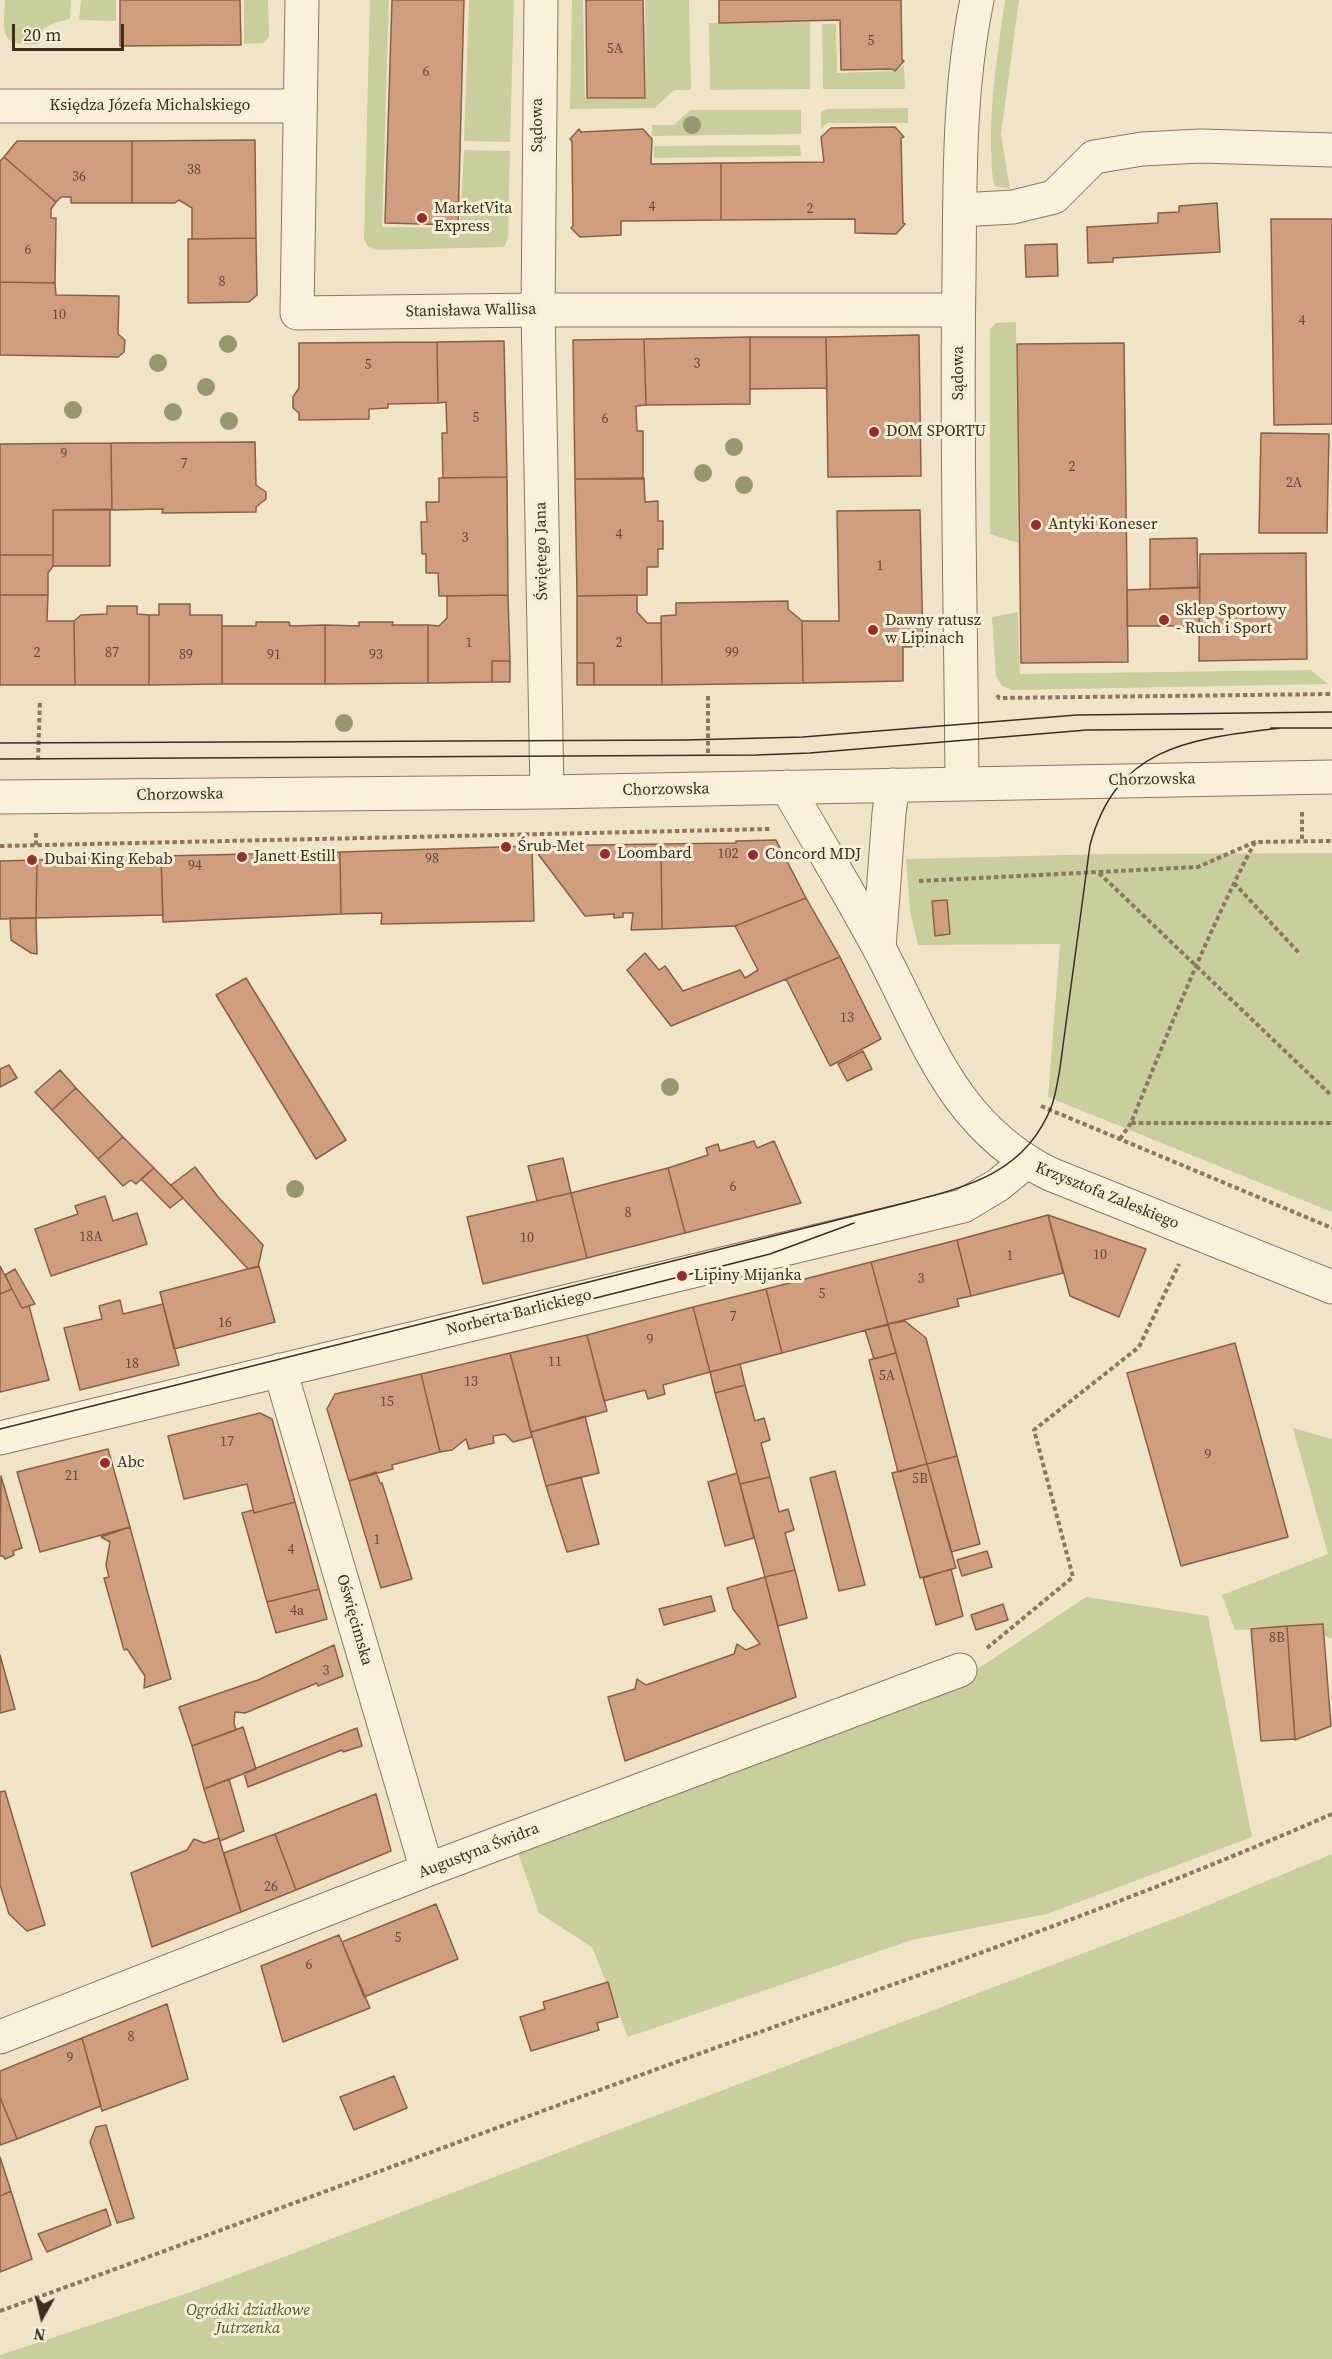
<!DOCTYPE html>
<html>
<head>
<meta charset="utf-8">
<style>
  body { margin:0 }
  #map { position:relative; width:1332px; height:2359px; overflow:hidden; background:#f0e4c8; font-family:"Source Serif 4",serif }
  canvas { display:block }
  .north { position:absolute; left:12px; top:2287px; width:60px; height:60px; -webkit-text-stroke:4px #f7eed8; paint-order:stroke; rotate:188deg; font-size:16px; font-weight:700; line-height:24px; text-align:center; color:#3d2e20 }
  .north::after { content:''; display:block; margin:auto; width:21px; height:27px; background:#3d2e20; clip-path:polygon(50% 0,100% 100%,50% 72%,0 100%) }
  .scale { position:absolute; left:12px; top:24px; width:112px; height:27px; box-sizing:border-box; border:3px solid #3d2e20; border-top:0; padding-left:8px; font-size:18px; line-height:21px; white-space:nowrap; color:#3d2e20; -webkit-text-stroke:4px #f7eed8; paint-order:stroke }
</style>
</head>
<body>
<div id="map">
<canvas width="1332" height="2359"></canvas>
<div class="north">N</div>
<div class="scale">20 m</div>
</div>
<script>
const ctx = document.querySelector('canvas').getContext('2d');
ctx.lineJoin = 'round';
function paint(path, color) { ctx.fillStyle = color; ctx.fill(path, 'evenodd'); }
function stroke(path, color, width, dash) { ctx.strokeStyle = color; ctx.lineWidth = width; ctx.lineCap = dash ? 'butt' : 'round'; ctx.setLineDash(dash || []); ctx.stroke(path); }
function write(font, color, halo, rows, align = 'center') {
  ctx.font = font + ' "Source Serif 4",serif'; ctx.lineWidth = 6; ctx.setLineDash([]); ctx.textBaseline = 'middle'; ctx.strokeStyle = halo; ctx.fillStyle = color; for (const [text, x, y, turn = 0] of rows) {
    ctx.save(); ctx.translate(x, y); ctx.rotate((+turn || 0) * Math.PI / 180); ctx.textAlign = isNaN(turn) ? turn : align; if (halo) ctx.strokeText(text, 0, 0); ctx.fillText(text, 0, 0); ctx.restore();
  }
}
const green = new Path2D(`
  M5,0H71L70,19L54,23L43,29L38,44C0,47 3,35 5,0Z
  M81,0H116V21L79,20Z
  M244,0H268L269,37L263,43L244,44Z
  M370,0H389L382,227L460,228L464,150L510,151L508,238L504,247L379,250L368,247L364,239Z
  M469,0H514L510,142L464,141Z
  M572,0H583L585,99L646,98L645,0H689L691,90H674L655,108L570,109Z
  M1005,0H1019L1001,134L1010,189L995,186C991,174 992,162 991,149C990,99 998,50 1005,0Z
  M810,22V89L710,90L709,23Z
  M822,24H836L837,73L892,71L904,65L905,89H823Z
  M908,108V123H828L821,129V112L827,109Z
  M690,110H801V134L652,136V125H674Z
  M800,145L801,156L654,158V146Z
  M1016,322L1018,543L990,534V329L996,323Z
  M1018,612L1020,674L1311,670L1328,684L1012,690L1002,686L996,676L992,617Z
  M1332,853V1212L1048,1097L1060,944L918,945L910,911L906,859L1106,854Z
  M1293,1428L1332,1439V1639L1307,1628L1235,1630L1222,1595L1328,1554Z
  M1086,1597L1208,1616L1252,1837L1047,1914L912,1940L628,2037L592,1947L539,1913L518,1853L964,1678Z
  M1332,1854V2359H0V2355L194,2291L1189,1913Z`);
const building = new Path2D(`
  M120,0H240L241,45L120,46Z
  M392,0H464L458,225L385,223Z
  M586,0H643L645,98H587Z
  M719,0H901L902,60L904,61L895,71L892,69L841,70L840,20L719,23Z
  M895,127L904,137L901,138L903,223L905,224L896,234L855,233V219L721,220V163L824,162L821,137L831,128Z
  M579,129L581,132L643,129L652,139L651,164L721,163V220L621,221V235L580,237L571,228L573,226L572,141L570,139Z
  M255,140L256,238L192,239V208L179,200L175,203H132V141Z
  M17,141H132V203H71V197H61L56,202L4,157Z
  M4,157L56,202L51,209V218H56L55,283L0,282V161Z
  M1217,203L1220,252L1113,258V262L1088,263L1087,227L1158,223V213L1179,212V206Z
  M1271,219H1332V424L1274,425Z
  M256,238L257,295L249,302L188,303V239Z
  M1057,244L1058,276L1026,277L1025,245Z
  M0,282L55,283L56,295L119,296L118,334L125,340L124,352L118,357L0,355Z
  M919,335L921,476L828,477L826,337Z
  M750,337V404L646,405L644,339Z
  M750,337H826L827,388L750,389Z
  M644,339L646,405L636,406L637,431H643V479H575L573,340Z
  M504,341L507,477L443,478L442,433H447L446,402L438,403L437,342Z
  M437,342L438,403L388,404V408L369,409V419L299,420V413L293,408V397L299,388V343Z
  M1124,343L1128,662L1021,663L1017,344Z
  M1261,433L1329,434L1327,533H1259Z
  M255,442L256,485L266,492V499L256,507V512L162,513L163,509L112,510L111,443Z
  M111,443L112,510H53V555H0V444Z
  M507,477L508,595L439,596L438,573H426V554H422L421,522H427L426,502H439V478Z
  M644,478L645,502L658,501V521H663V549H658V567H647V595L577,596L575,479Z
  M110,509V566H53V510Z
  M920,510L923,647H903V681L803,683L802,621H839L837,511Z
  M1197,538L1198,588L1150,589V539Z
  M1306,553L1307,659L1199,661L1200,554Z
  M0,555H53V566L48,573V595H0Z
  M1200,587L1199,626H1127V590Z
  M0,595H48L47,621H74L75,685H0Z
  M508,595L510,661H492V682L428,683V625L439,626L447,618V596Z
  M637,595V612L647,623H661L662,685H594V663H577V596Z
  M788,601V609L802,621L803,683L662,685L661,616L676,615V603Z
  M159,604H190V615H222V684L149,685V615H159Z
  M107,606H137V614L149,615V685H75L74,621L81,615L107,614Z
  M256,622H289L290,626L325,625V684H222V626H256Z
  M359,622H393L392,625H428V683L325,684V625L359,626Z
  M492,661H510V682H492Z
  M577,663H594V685H577Z
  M776,840L806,898L735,926L662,929L661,844L736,843V841Z
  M661,844L662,929L631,930L633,913H623V917L614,918V914L585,916L532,846Z
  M532,846L534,921L381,924L382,913L341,914L340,852Z
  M340,852L341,914L163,922L161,856Z
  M161,856L163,915L36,918L37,860Z
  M37,860L36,918L0,919V861Z
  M806,898L840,957L671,1026L627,970L645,953L659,970L665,966L683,991L740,970L745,978L758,970L735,926Z
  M947,900L950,934L935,936L932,901Z
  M10,918H36L37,954L31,953L11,940Z
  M840,957L881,1039L830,1066L786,979Z
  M246,978L346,1140L316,1159L216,995Z
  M863,1051L872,1069L847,1081L838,1064Z
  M9,1065L17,1078L0,1087V1069Z
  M60,1070L76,1088L52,1110L35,1092Z
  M76,1088L123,1137L98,1159L52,1110Z
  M123,1137L154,1168L136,1184L131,1180L123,1186L98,1159Z
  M754,1141L757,1148L774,1141L801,1203L685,1233L668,1168L708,1155L706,1148L718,1144L720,1151Z
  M563,1158L571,1193L537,1201L528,1166Z
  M195,1167L219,1198L263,1245L258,1267L248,1269L171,1185Z
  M154,1168L183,1198L170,1208L141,1179Z
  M668,1168L685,1233L587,1258L571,1193Z
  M571,1193L587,1258L483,1284L467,1217Z
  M105,1196L113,1221L137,1213L147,1244L51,1276L35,1229L78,1214L75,1206Z
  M1048,1215L1063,1273L971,1296L957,1240Z
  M1048,1215L1146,1249L1119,1317L1070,1296Z
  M957,1240L971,1296L957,1299L959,1306L888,1324L871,1262Z
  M871,1262L888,1324L782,1353L766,1289Z
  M0,1266L12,1289L0,1294Z
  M259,1266L275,1322L174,1349L160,1292Z
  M15,1269L35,1304L22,1308L12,1289L5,1275Z
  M12,1289L22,1308L29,1306L49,1380L0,1392V1294Z
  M766,1289L782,1353L710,1372L693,1307Z
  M120,1300L123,1314L163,1304L179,1365L80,1390L64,1328L102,1319L99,1306Z
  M693,1307L710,1372L663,1385L665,1394L648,1399L645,1390L604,1401L587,1335Z
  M905,1321L926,1338L957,1456L927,1464L888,1324Z
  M888,1325L896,1353L874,1359L865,1330Z
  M587,1335L607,1411L531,1432L510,1353Z
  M1235,1343L1288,1537L1181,1566L1127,1373Z
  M510,1353L532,1437L513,1442L505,1434L493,1436L494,1443L469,1449L466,1439L452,1450L440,1452L421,1374Z
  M896,1353L927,1464L898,1472L869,1360Z
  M740,1364L745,1385L715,1393L710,1372Z
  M421,1374L440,1452L392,1465L393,1469L349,1481L327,1409L335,1394Z
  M745,1385L755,1421L764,1418L770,1440L761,1443L770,1477L740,1484L715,1393Z
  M260,1413L272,1419L295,1502L254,1513L247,1484L184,1499L168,1436Z
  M585,1416L599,1473L546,1486L531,1432Z
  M108,1449L130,1527L40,1552L17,1472Z
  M957,1456L980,1544L951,1552L927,1464Z
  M927,1464L956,1568L920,1578L892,1473Z
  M835,1471L865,1585L839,1591L810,1478Z
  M376,1472L380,1483H382L412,1579L381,1588L349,1481Z
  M737,1473L754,1538L725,1546L708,1482Z
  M1,1476L22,1548L13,1551L14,1555L5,1559L3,1556H0Z
  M581,1477L599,1544L567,1552L546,1486Z
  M770,1477L779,1512L788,1509L794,1530L785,1533L795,1570L765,1577L740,1484Z
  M295,1502L319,1589L267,1602L242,1513L253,1510L254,1513Z
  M130,1527L171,1679L144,1688L145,1676L127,1649L124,1650L104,1578L109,1577L106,1565L110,1542L101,1537Z
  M987,1551L992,1567L962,1576L957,1560Z
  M951,1569L963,1616L936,1625L923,1578Z
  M795,1570L807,1618L778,1626L765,1577Z
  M765,1577L796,1697L625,1761L608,1697L635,1689L637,1679L646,1685L734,1654L737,1644L746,1650L760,1644L733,1609L727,1588Z
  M319,1589L327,1619L276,1633L267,1602Z
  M711,1596L715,1611L664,1625L659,1609Z
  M1003,1604L1008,1620L976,1630L971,1615Z
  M1323,1624L1331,1726L1295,1740L1287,1626Z
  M1287,1626L1295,1739L1261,1741L1251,1629Z
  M334,1645L343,1676L318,1686L317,1683L245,1713L235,1712L234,1723L236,1730L192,1746L179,1707L258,1680Z
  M0,1655L15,1709L0,1713Z
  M243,1727L256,1769L204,1789L192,1746Z
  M357,1728L362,1746L343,1752L342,1750L248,1787L244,1773Z
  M229,1779L244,1831L220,1841L204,1789Z
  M5,1791L45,1925L27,1931L9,1914L0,1885V1792Z
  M376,1794L391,1851L296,1890L275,1834Z
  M275,1834L296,1890L241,1912L224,1853Z
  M219,1838L241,1912L152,1947L131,1873L187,1850L194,1839L204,1843Z
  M436,1904L458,1959L364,1997L342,1942Z
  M339,1935L370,2008L283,2042L261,1966Z
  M608,1982L618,2017L597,2023L599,2030L531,2051L520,2017L545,2009L543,2002Z
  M167,2004L188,2079L102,2111L82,2038Z
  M82,2038L101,2106L17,2139L0,2097V2071Z
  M394,2076L407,2108L354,2130L340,2097Z
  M0,2097L17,2139L0,2145Z
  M106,2125L134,2218L117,2223L90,2142L96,2127Z
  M0,2157L11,2191L0,2196Z
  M11,2191L32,2259L0,2272V2196Z
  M106,2209L111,2225L47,2252L38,2234Z`);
const path = new Path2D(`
  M997,695L999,698L1332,694
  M708,696V755
  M38,760L40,700
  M1302,812V840
  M1255,842C1207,933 1170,1028 1131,1123H1332
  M36,845V831
  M0,846L770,829
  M1099,873L1332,1096
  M919,881L1198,867L1255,842L1332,841
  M1234,883L1299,953
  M1041,1106L1332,1228
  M1120,1139L1131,1123
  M987,1648L1073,1577L1034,1430L1139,1347L1179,1264
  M0,2311C235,2226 469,2137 704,2052C915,1976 1127,1904 1332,1814`);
const minor = new Path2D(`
  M302,0L297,313L538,310H958
  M541,0L538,310L547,792
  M0,106H300
  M960,210L1013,207L1054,197L1094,157L1142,149L1201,146L1332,150
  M962,784C961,616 956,448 959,280C960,186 958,92 977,0
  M787,787C817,840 849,892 878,946C926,1036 952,1126 1050,1174L1332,1287
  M0,797L547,792L1332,777
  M879,948L889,813L893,785
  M280,1370L427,1870
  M0,1438L963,1206L998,1185L1026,1162
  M0,2037L427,1870L960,1670`);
const tram = new Path2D(`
  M1271,728H1332
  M0,743L686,740L803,737L1077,715L1332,712
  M0,759L756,755L810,753L1087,730L1223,729
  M486,1315L560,1307L770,1254L854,1223
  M0,1429L901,1204C966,1187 1026,1174 1052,1105C1056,1093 1058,1080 1060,1068L1090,845C1117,745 1191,739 1280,728`);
const trees = [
  [692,125],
  [228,344],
  [158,363],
  [206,387],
  [73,410],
  [173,412],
  [229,421],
  [734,447],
  [703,473],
  [744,485],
  [344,723],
  [670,1087],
  [295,1189]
];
const markers = [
  [422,218,6,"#9e2a2b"],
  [874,432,6,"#9e2a2b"],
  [1036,525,6,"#9e2a2b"],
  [1164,620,6,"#9e2a2b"],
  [873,630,6,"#9e2a2b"],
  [506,847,6,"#9e2a2b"],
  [605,854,6,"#9e2a2b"],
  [753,855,6,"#9e2a2b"],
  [242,857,6,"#9e2a2b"],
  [32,860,6,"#9e2a2b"],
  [682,1276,6,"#9e2a2b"],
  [105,1463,6,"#9e2a2b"]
];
const numberNames = [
  ["5",871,41],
  ["5A",615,49],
  ["6",426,72],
  ["38",194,170],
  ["36",79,177],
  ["4",652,207],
  ["2",810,209],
  ["6",28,250],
  ["8",222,282],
  ["10",59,315],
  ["4",1302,321],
  ["3",697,364],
  ["5",368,365],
  ["5",476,418],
  ["6",605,419],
  ["9",64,454],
  ["7",184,464],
  ["2",1072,467],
  ["2A",1294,483],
  ["4",619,535],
  ["3",465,538],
  ["1",880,566],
  ["1",469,643],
  ["2",619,643],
  ["2",37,653],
  ["87",112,653],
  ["99",732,653],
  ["89",186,655],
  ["91",274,655],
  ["93",376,655],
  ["102",728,854],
  ["98",432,859],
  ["94",195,866],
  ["13",847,1018],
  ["6",733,1187],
  ["8",628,1213],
  ["18A",91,1237],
  ["10",527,1238],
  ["10",1100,1255],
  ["1",1010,1256],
  ["3",921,1279],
  ["5",822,1294],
  ["7",733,1317],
  ["16",225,1323],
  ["9",650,1340],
  ["11",555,1362],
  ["18",132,1364],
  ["5A",887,1376],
  ["13",471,1382],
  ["15",387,1402],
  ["17",227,1442],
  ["9",1208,1455],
  ["21",72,1476],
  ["5B",920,1479],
  ["1",377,1540],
  ["4",291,1550],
  ["4a",297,1611],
  ["8B",1277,1638],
  ["3",326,1671],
  ["26",271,1887],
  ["5",398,1938],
  ["6",309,1965],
  ["8",131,2037],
  ["9",70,2058]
];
const streetNames = [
  ["Księdza Józefa Michalskiego",150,106],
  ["Sądowa",538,125,-90],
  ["Stanisława Wallisa",471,311,-1],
  ["Sądowa",959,373,-90],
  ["Świętego Jana",542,551,-91],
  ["Chorzowska",1152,780,-1],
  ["Chorzowska",666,790,-1],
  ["Chorzowska",180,795,-1],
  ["Krzysztofa Zaleskiego",1107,1196,22],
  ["Norberta Barlickiego",519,1313,-14],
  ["Oświęcimska",354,1620,74],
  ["Augustyna Świdra",479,1851,-21]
];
const poiNames = [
  ["MarketVita",434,209],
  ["Express",434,227],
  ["DOM SPORTU",886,432],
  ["Antyki Koneser",1048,525],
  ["Sklep Sportowy",1176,611],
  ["- Ruch i Sport",1176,629],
  ["Dawny ratusz",885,621],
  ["w Lipinach",885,639],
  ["Śrub-Met",518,847],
  ["Loombard",617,854],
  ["Concord MDJ",765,855],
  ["Janett Estill",254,857],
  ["Dubai King Kebab",44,860],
  ["Lipiny Mijanka",694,1276],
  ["Abc",117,1463]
];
const parkNames = [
  ["Ogródki działkowe",248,2311],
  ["Jutrzenka",248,2329]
];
paint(green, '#c9cf9b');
paint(building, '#cf9f7d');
stroke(building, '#8d5f41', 1.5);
stroke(minor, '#8d765c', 35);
stroke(path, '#8d765c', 4, [4.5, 3]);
stroke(minor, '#faf1dc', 33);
stroke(tram, '#3d2e20', 1.5);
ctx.fillStyle = '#96986f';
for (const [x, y] of trees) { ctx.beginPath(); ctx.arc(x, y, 9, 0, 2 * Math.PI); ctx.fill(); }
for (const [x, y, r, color] of markers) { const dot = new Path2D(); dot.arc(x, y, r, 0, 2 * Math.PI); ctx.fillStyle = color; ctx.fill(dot); stroke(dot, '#f7eed8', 2); }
write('14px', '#624a37', null, numberNames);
write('16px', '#3d2e20', '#f7eed8', streetNames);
write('16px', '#3d2e20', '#f7eed8', poiNames, 'left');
write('italic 16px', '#4d5a26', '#f7eed8', parkNames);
</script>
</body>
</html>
